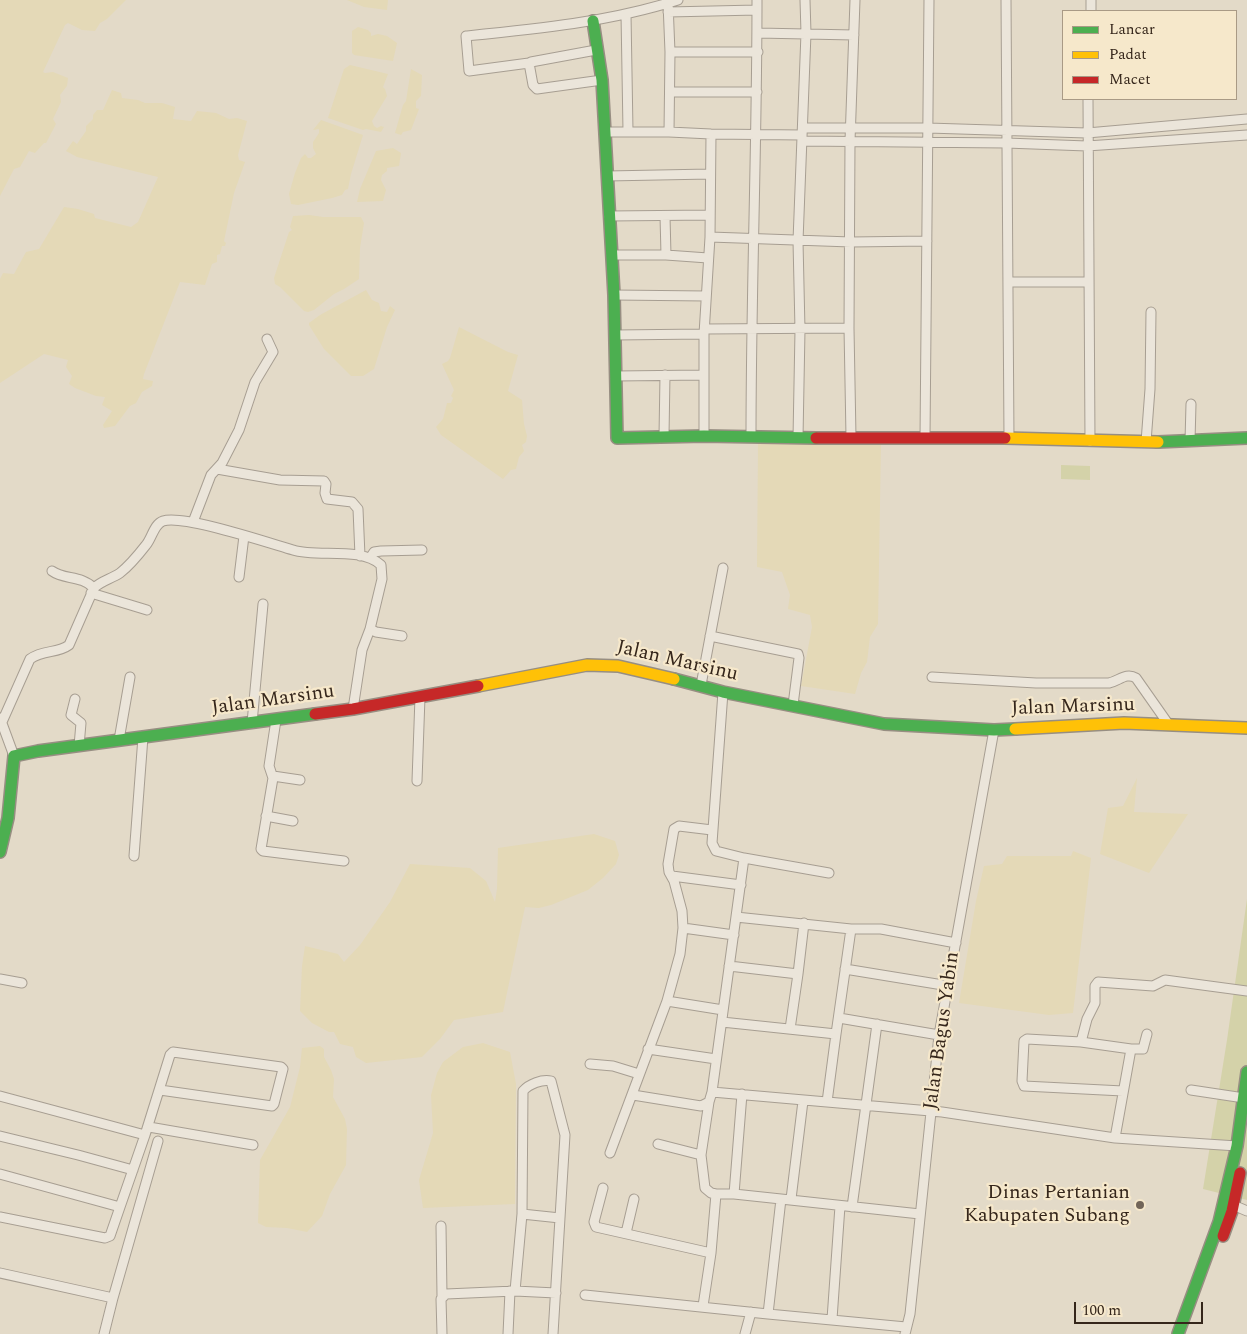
<!DOCTYPE html>
<html>
<head>
<meta charset="utf-8">
<style>
  body { margin:0 }
  #map { position:relative; width:1247px; height:1334px; overflow:hidden; background:#e3dac8; font-family:Spectral,serif }
  canvas { display:block }
  .legend { position:absolute; left:1062px; top:10px; width:175px; height:90px; box-sizing:border-box; background:#f6e8cb; border:1px solid #a99a85; margin:0; padding:6px 9px; list-style:none; font-size:15px; color:#35261b }
  .legend li { display:flex; align-items:center; gap:10px; height:25px }
  .legend b { width:25px; border:1px solid #a99a85 }
  .scale { position:absolute; left:1074px; top:1302px; width:129px; height:22px; box-sizing:border-box; border:2px solid #35261b; border-top:0; padding-left:6px; font-size:15px; line-height:18px; white-space:nowrap; color:#35261b; -webkit-text-stroke:4px #f6e8cb; paint-order:stroke }
</style>
</head>
<body>
<div id="map">
<canvas width="1247" height="1334"></canvas>
<ul class="legend">
<li><b style="height:6px;background:#4caf50"></b>Lancar</li>
<li><b style="height:6px;background:#ffc107"></b>Padat</li>
<li><b style="height:6px;background:#c62828"></b>Macet</li>
</ul>
<div class="scale">100 m</div>
</div>
<script>
const ctx = document.querySelector('canvas').getContext('2d');
ctx.lineJoin = 'round';
function paint(path, color) { ctx.fillStyle = color; ctx.fill(path, 'evenodd'); }
function stroke(path, color, width, dash) { ctx.strokeStyle = color; ctx.lineWidth = width; ctx.lineCap = dash ? 'butt' : 'round'; ctx.setLineDash(dash || []); ctx.stroke(path); }
function write(font, color, halo, rows, align = 'center') {
  ctx.font = font + ' Spectral,serif'; ctx.lineWidth = 4.5; ctx.setLineDash([]); ctx.textBaseline = 'middle'; ctx.strokeStyle = halo; ctx.fillStyle = color; for (const [text, x, y, turn = 0] of rows) {
    ctx.save(); ctx.translate(x, y); ctx.rotate((+turn || 0) * Math.PI / 180); ctx.textAlign = isNaN(turn) ? turn : align; if (halo) ctx.strokeText(text, 0, 0); ctx.fillText(text, 0, 0); ctx.restore();
  }
}
const farmland = new Path2D(`
  M0,0H126L107,19L100,23L95,31L82,30L68,23L65,25L43,72L45,73L53,72L68,78L67,86L60,95L61,102L53,119L56,124L46,143H44L35,153L29,151L20,167L14,169L0,196Z
  M347,0H388L387,10L364,7Z
  M358,27L368,30L371,33V36L378,34L387,36L397,43L393,61L354,55L352,53V31Z
  M350,65L388,74L383,87L385,89L387,96L372,121L374,126L377,128L381,126L384,127L381,132L366,129L363,130L328,118L344,69Z
  M411,69L422,75L421,96L416,101V108L419,109L411,130L403,132L401,135L395,133L403,105L406,101Z
  M112,90L121,93L122,98L138,100L145,103H162L175,107L173,119L191,121L197,111L216,113L229,119L237,118L247,121L238,155L239,160L245,162L234,193L224,241L226,243L225,246H222L220,254L217,255V262L212,264L205,285L180,282L144,374L143,379L153,381L152,386L142,392L136,403L130,406L115,426L104,428L103,425L112,411L102,405L105,397L96,396L75,388L69,384L72,376L66,367L68,360L44,354L0,383V279L3,273L14,274L26,252L39,249L64,207L78,209L94,214L95,218L131,227L138,222L158,177L77,157L66,151L73,141L77,144L86,131V126L93,119V115L97,110H103Z
  M321,120L363,135L351,174L348,189L345,190L342,195L332,198L298,205L291,204L289,194L295,173L301,158L305,154L308,158H311L316,154L313,148V142L319,133V129L313,130Z
  M393,148L401,153L399,166L387,168V171L382,175L381,180L386,190L383,201L357,202L360,189L376,151Z
  M309,215L323,217H361L364,223L360,248L359,279L344,289L334,294L314,310L308,312L304,311L280,287L275,284L274,278L289,232L292,230L290,227L293,216Z
  M366,290L372,300L379,303L381,311L387,312L390,306L395,310L387,327L374,369L363,376H351L324,349L309,325V323L320,315Z
  M459,327L508,352L518,355L508,391L522,400L524,424L527,436L526,442L522,445L524,451L519,457L516,469L511,470L503,479L441,435L436,427L443,419L447,403H451L453,398L451,396L454,390L442,364L448,361L450,358Z
  M758,444H881L878,624L870,637L867,662L861,673L855,694L801,686L812,627L810,615L788,609L790,595L782,572L757,567Z
  M1137,778L1134,812L1188,814L1149,873L1100,854L1108,808L1123,806Z
  M594,834L615,841L619,855L616,864L603,878L588,890L551,905L539,908L525,907L503,1012L454,1020L440,1039L422,1057L366,1063L356,1057L353,1047L340,1044L334,1032H329L312,1023L300,1011L302,966L305,946L338,954L344,962L360,945L390,902L410,864L470,868L486,881L495,902L497,889L498,848Z
  M1073,851L1091,858L1073,1013L1049,1015L959,1003L976,901L984,866L1002,864L1007,856H1071Z
  M483,1043L510,1052L516,1084L515,1204L423,1208L419,1180L433,1133L431,1095L437,1073L443,1062L463,1047Z
  M320,1046L324,1049V1057L331,1070L334,1079L333,1097L345,1119L347,1129L346,1165L330,1194L322,1216L307,1232L287,1228L266,1227L258,1223L260,1160L290,1107L300,1067L302,1048Z`);
const green = new Path2D(`
  M1061,465L1090,466V480L1061,479Z
  M1247,899V1200L1203,1189L1227,1040Z`);
const street = new Path2D(`
  M1006,0L1009,438
  M668,3L670,52L669,132
  M1091,11V0
  M668,12L757,10
  M626,14L628,131
  M758,33L854,35
  M596,50L531,62L529,63L533,85L537,89L602,80
  M670,52H758
  M529,63L469,71L466,36C537,29 609,22 678,0
  M670,92H757
  M1088,99L1090,441
  M803,128H928L1087,133L1247,119
  M605,132H669L711,134L802,135
  M802,141L1006,143L1087,146L1247,135
  M607,176L710,174
  M609,216L710,215
  M665,216L666,255
  M710,237L851,242L927,241
  M612,255H666L708,258
  M1008,282H1089
  M614,295L706,296
  M705,329L849,328
  M615,335L704,334
  M616,376L703,375
  M664,436L665,375
  M704,436V334L710,237L711,134
  M751,437C751,291 757,146 757,0
  M851,437L849,328L850,141L855,0
  M798,438L800,330L798,241L806,33L805,0
  M925,438L929,0
  M1190,441L1191,404
  M1146,442L1150,389L1151,312
  M217,469L280,480L324,481L326,484L325,493L327,499L352,502L358,509L360,556
  M193,522L211,475L222,463L239,430L255,382L273,352L267,339
  M370,558L374,552L381,551L422,550
  M52,571C64,580 81,575 94,588
  M239,577L244,536
  M91,593L147,610
  M710,636L798,654L799,658L793,705
  M932,677L1036,683H1109C1119,681 1126,672 1136,678L1169,725
  M701,685L723,568
  M75,699L71,715L81,723L79,746
  M353,709L362,650L370,629L376,632L402,636
  M0,718L14,756
  M276,720L269,766L273,778L261,849L263,851L344,861
  M2,722L30,659C44,649 57,654 69,645L94,588C101,581 111,579 120,573C129,566 139,554 146,545C152,538 154,524 163,521C183,514 269,543 293,550C317,558 361,546 381,565L382,579L370,629
  M252,723L263,604
  M119,740L130,677
  M273,776L300,780
  M417,781L420,697
  M266,816L293,821
  M134,856L143,737
  M744,858L829,873
  M672,876L741,885
  M736,917L851,929H881L956,943
  M683,928L734,935
  M729,966L798,974L804,923
  M845,969L949,986
  M0,979L22,983
  M667,1001L680,954L683,928L682,911L674,881L669,872L668,864L674,829L679,826L712,830
  M839,1018L939,1035
  M722,1022L836,1034L851,929
  M790,1029L798,974
  M1081,1042L1087,1019L1095,1003V986L1098,982L1153,986L1165,980L1247,991
  M648,1049L716,1059
  M1131,1049H1143L1147,1034
  M590,1064L613,1066L639,1074
  M1191,1090L1244,1098
  M712,1092L942,1112L1115,1138L1237,1146
  M742,1094L734,1194L781,1199
  M633,1095L701,1106L709,1102L712,1092L744,858L716,851L712,843L723,692
  M0,1096L145,1135L120,1207L0,1174
  M709,1102L701,1155L705,1188L711,1193L716,1194
  M827,1102L836,1034
  M149,1127L253,1145
  M145,1135L170,1055L173,1052L281,1067L283,1069L274,1104L272,1106L160,1090
  M0,1136L78,1155L133,1170
  M1115,1138L1131,1049L1081,1042L1027,1039L1024,1041L1022,1081L1024,1086L1123,1091
  M658,1144L701,1155
  M610,1153L667,1001L723,1010
  M603,1188L594,1222L596,1227L711,1253
  M791,1199L803,1101
  M1233,1205L1247,1211
  M852,1207L877,1024
  M522,1214L560,1218
  M0,1217L105,1238L110,1236L120,1207
  M441,1226L442,1296
  M626,1233L634,1199
  M0,1273L113,1298
  M515,1291L522,1214L523,1091C529,1084 542,1079 551,1081L565,1135L553,1334
  M585,1295L768,1314
  M703,1306L711,1253L716,1194H734
  M832,1319L840,1206
  M906,1327L768,1314L781,1199L920,1214
  M104,1334L113,1298L158,1141
  M442,1334L441,1299L446,1294L515,1291L556,1293
  M508,1334L510,1291
  M745,1334L751,1312
  M905,1334L910,1314L939,1035L994,730`);
const fast = new Path2D(`
  M593,21L602,80L614,295L617,438L704,436L816,438
  M1158,442L1247,438
  M674,679L723,692L884,724L994,730L1015,729
  M0,852L8,818L14,756L38,751L315,714
  M1178,1334L1219,1222L1237,1146L1247,1072`);
const slow = new Path2D(`
  M1005,438L1158,442
  M478,686L587,665L618,666L674,679
  M1015,729L1124,723L1247,728`);
const jam = new Path2D(`
  M816,438H1005
  M315,714L353,709L478,686
  M1223,1236L1232,1211L1240,1173`);
const markers = [
  [1140,1205,5,"#726558"]
];
const streetNames = [
  ["Jalan Marsinu",677,662,13],
  ["Jalan Marsinu",273,701,-8],
  ["Jalan Marsinu",1073,708,-2],
  ["Jalan Bagus Yabin",943,1031,-82]
];
const poiNames = [
  ["Dinas Pertanian",1130,1194],
  ["Kabupaten Subang",1130,1217]
];
paint(farmland, '#e4d9b7');
paint(green, '#d4d2a9');
stroke(street, '#a79e92', 11);
stroke(fast, '#978e82', 14);
stroke(slow, '#978e82', 14);
stroke(jam, '#978e82', 14);
stroke(street, '#ebe5da', 9);
stroke(fast, '#4caf50', 11);
stroke(slow, '#ffc107', 11);
stroke(jam, '#c62828', 11);
for (const [x, y, r, color] of markers) { const dot = new Path2D(); dot.arc(x, y, r, 0, 2 * Math.PI); ctx.fillStyle = color; ctx.fill(dot); stroke(dot, '#f6e8cb', 2); }
write('20px', '#35261b', '#f6e8cb', streetNames);
write('20px', '#35261b', '#f6e8cb', poiNames, 'right');
</script>
</body>
</html>
